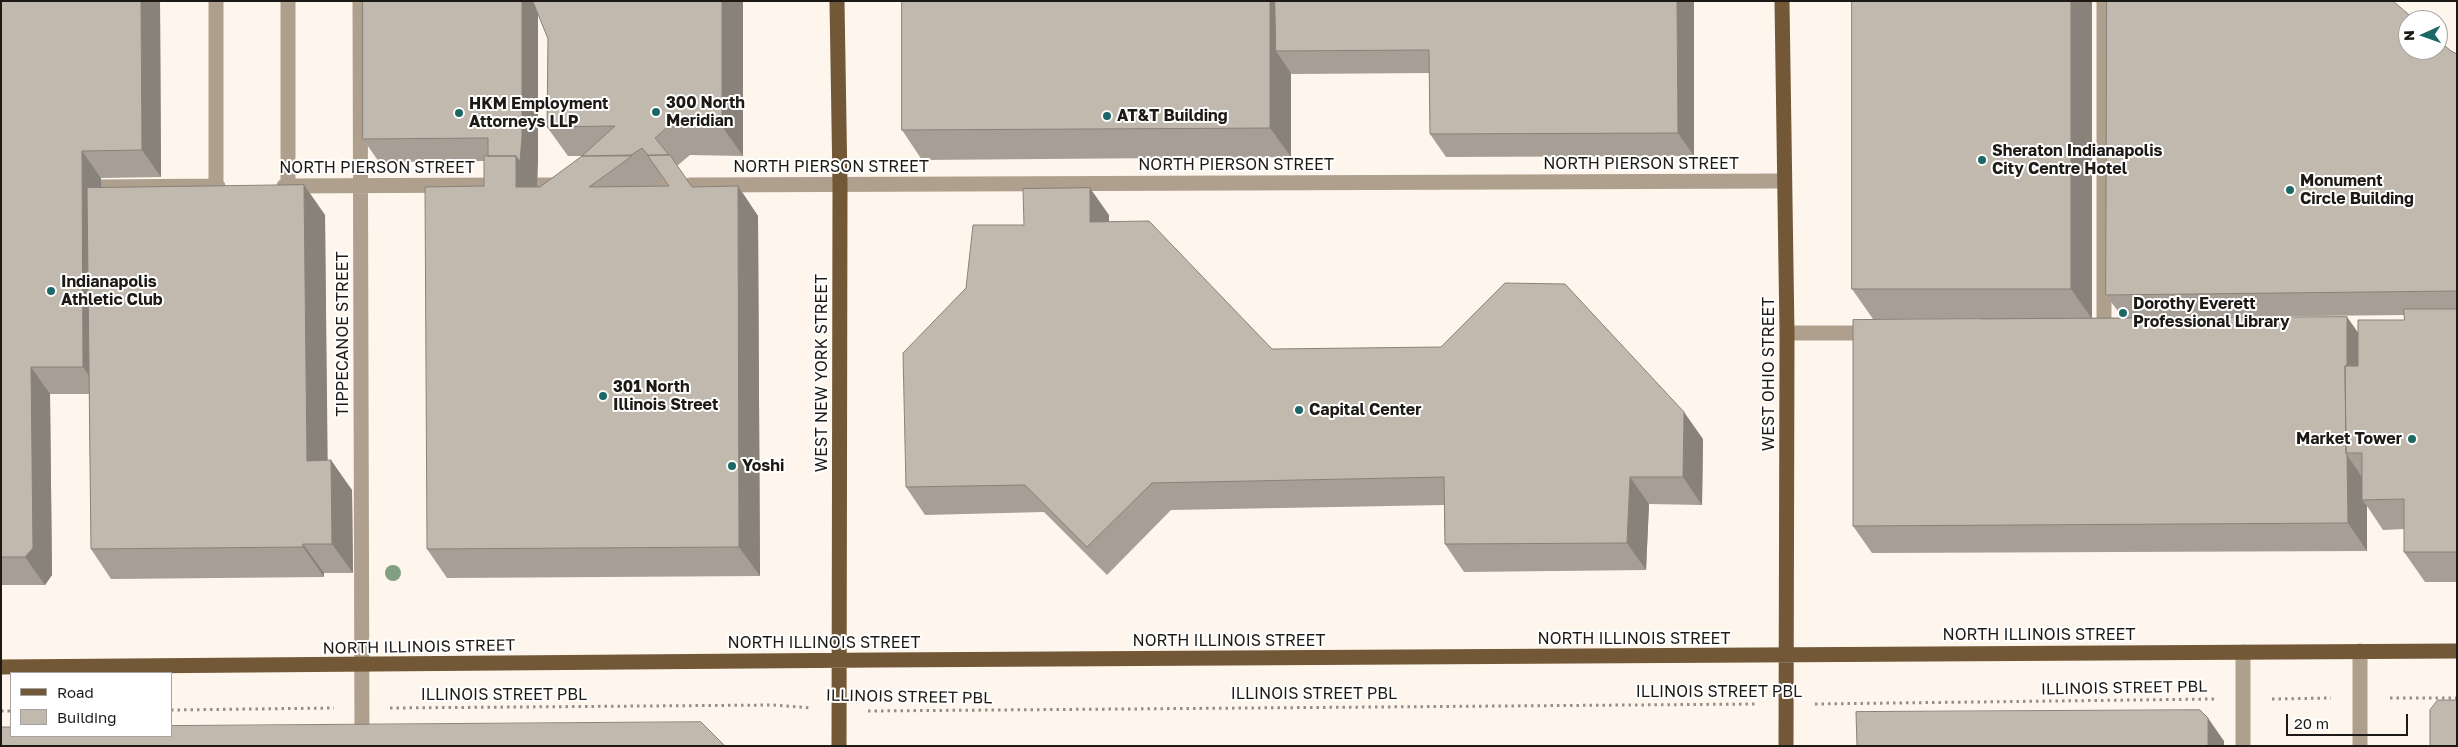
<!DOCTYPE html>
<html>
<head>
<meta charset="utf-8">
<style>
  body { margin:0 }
  #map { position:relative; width:2458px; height:747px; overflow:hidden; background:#fef6ed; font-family:"Golos Text",sans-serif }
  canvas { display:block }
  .frame { position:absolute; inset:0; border:2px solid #1d1a16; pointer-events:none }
  .legend { position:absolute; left:10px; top:672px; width:162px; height:65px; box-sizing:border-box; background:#fff; border:1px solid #a5a3a2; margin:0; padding:6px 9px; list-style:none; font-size:15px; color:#1d1a16 }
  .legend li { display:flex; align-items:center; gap:10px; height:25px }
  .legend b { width:25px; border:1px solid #a5a3a2 }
  .north { position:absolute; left:2398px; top:10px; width:50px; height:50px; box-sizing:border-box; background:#fff; border:1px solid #a5a3a2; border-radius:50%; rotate:268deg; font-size:14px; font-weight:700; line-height:20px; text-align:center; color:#1d1a16 }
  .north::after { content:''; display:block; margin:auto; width:18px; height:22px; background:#1b6866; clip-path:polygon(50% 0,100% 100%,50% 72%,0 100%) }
  .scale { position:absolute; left:2286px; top:714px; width:122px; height:22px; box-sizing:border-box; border:2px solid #1d1a16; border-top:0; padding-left:6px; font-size:15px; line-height:18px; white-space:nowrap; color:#1d1a16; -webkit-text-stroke:4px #fff; paint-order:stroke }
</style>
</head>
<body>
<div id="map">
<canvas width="2458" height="747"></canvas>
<div class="frame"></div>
<ul class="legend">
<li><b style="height:6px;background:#725837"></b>Road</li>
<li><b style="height:14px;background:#c2b9ae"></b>Building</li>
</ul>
<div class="north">N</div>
<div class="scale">20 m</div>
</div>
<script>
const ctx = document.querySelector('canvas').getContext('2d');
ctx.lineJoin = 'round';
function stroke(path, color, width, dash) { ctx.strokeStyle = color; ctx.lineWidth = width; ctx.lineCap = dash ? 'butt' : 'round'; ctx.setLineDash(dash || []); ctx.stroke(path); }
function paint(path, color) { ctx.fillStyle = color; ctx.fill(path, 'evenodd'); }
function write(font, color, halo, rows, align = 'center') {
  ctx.font = font + ' "Golos Text",sans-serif'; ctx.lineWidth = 4; ctx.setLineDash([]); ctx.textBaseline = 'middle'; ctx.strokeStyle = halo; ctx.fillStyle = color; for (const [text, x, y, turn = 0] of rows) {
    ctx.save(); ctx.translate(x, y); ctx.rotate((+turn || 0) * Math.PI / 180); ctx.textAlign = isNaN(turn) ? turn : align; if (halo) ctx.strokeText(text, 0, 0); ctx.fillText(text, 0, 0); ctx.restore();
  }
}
const path = new Path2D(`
  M2390,698H2457
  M2272,699L2331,698
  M1815,704L2214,699
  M390,708L773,705L811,708
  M171,710L334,708
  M1,711H11
  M868,711L1756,704`);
const minor = new Path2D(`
  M216,1V186
  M360,1L362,746
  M2104,1V332
  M537,185H563
  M652,185H669
  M690,185L1783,181
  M284,186L503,185
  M288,186V1
  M100,187L218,186
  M1787,333H1873
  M2243,652V746
  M2360,746V651`);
const major = new Path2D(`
  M837,1L840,185L839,746
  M1782,1L1787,333L1786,746
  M1,667L878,660L2457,651`);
const trees = [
  [393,573]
];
const wall = new Path2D(`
  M1,1H160L161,177L101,178V188L304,185L325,215L327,460L352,490L353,573H324V577L111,579L91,549L89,394H50L52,575L45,585H1Z
  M363,1H743V156L690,155L677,166L692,187L738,186L758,216L760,576L447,578L427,549L484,186V161L379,162L363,139ZM538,13L548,39L547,127L568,156H582L540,187H537L538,159ZM663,178L669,186H650Z
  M902,1H1694V156L1446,157L1430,134L1429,73L1292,74L1291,73V157L922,160L902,130Z
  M1852,1H2092V318H2123L2106,295L2395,4L2451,51L2457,54V582H2425L2404,552V529L2383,530L2367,506V551L1872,553L1853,526L1982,319H1873L1852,289ZM2404,315V320L2358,333L2347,317L2128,318Z
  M1109,215V222L1272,349L1703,439L1702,505L1649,504L1646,570L1464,572L1445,544L1444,505L1171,510L1107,575L1044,512L925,515L906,487L966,288L1024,225Z`);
const shadedWall = new Path2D(`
  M141,1H160L161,177L142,150Z
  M522,1H538V159L537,185L536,217L516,187V156Z
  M722,1H743V156L722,126Z
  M1270,1H1291L1276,51L1291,73V157L1270,128Z
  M1677,1H1694V156L1678,133Z
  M2071,1H2092V319L2071,289Z
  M82,151L101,178L102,394L83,367Z
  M304,185L325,215L328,490L307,461Z
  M738,186L758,216L760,576L739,547Z
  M1090,188L1109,215V250L1090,222Z
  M2347,317L2366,344L2362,453H2347Z
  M31,367L50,394L52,575L45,585L25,557Z
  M1684,412L1703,439L1702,505L1683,477Z
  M2347,455L2366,483L2362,500L2367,506V551L2348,523Z
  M331,460L352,490L353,573L332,544Z
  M1630,477L1649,504L1646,570L1627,543Z
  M303,544L324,573V577L303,547Z
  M2208,718L2224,741V746H2208Z`);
const building = new Path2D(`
  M1,1H141L142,150L82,151L83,367H31L33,548L25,557H1Z
  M363,1H522V136L520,162L516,156H488V138L363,139Z
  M533,1H722V126H669L655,138L669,155H648L642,148L631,155L582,156L615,126L547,127L548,39Z
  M902,1H1270V128L902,130Z
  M1275,1H1677L1678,133L1430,134L1429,50L1276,51Z
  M1852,1H2071V289H1852Z
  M2107,1H2393L2415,20H2408V50H2438V40L2451,51L2457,54V291L2106,295Z
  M670,155L692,187L738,186L739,547L427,549L425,187L484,186V156H516V187H540L582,156H632L589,187L669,186L648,156Z
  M304,185L307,461L331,460L332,544H303V547L91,549L87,188Z
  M1090,188V222L1149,221L1272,349L1441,347L1505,283L1565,284L1684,412L1683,477H1630L1627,543L1445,544L1444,477L1152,483L1087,547L1025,485L906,487L903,353L966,288L973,225H1024L1023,189Z
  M2404,309H2457V552H2404V499L2362,500V453H2346L2345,366H2358V320H2404Z
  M2347,317V366H2345L2346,453L2347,455L2348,523L1853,526V320Z
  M2438,700H2457V746H2430V710Z
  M2200,710L2208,718V746H1857L1856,712Z
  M701,722L725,746H1V727H11V736H171V726Z`);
const markers = [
  [656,112,5,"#1b6866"],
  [459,113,5,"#1b6866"],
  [1107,116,5,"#1b6866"],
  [1982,160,5,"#1b6866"],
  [2290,190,5,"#1b6866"],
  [51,291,5,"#1b6866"],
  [2123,313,5,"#1b6866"],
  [603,396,5,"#1b6866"],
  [1299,410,5,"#1b6866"],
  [2412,439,5,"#1b6866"],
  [732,466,5,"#1b6866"]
];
const poiNames = [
  ["300 North",666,103],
  ["Meridian",666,121],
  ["HKM Employment",469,104],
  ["Attorneys LLP",469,122],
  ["AT&T Building",1117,116],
  ["Sheraton Indianapolis",1992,151],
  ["City Centre Hotel",1992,169],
  ["Monument",2300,181],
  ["Circle Building",2300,199],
  ["Indianapolis",61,282],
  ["Athletic Club",61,300],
  ["Dorothy Everett",2133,304],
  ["Professional Library",2133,322],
  ["301 North",613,387],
  ["Illinois Street",613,405],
  ["Capital Center",1309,410],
  ["Market Tower",2402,439,"right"],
  ["Yoshi",742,466]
];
const streetNames = [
  ["NORTH PIERSON STREET",1641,164],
  ["NORTH PIERSON STREET",1236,165],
  ["NORTH PIERSON STREET",831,167],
  ["NORTH PIERSON STREET",377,168],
  ["TIPPECANOE STREET",343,334,-90],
  ["WEST NEW YORK STREET",822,373,-90],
  ["WEST OHIO STREET",1769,374,-90],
  ["NORTH ILLINOIS STREET",2039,635],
  ["NORTH ILLINOIS STREET",1634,639],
  ["NORTH ILLINOIS STREET",1229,641],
  ["NORTH ILLINOIS STREET",824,643],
  ["NORTH ILLINOIS STREET",419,647,-1],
  ["ILLINOIS STREET PBL",2124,688,-1],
  ["ILLINOIS STREET PBL",1719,692],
  ["ILLINOIS STREET PBL",1314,694],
  ["ILLINOIS STREET PBL",504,695],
  ["ILLINOIS STREET PBL",909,697,1]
];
stroke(path, '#958f89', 3, [2.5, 4]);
stroke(minor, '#afa08e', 15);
stroke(major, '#725837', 15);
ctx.fillStyle = '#829f81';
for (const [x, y] of trees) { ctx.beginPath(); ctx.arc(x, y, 8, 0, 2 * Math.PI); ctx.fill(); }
paint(wall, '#a79f96');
paint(shadedWall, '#88827a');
paint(building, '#c2b9ae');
stroke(building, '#88827a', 1);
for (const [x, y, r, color] of markers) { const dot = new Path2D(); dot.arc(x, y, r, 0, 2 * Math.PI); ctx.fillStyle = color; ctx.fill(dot); stroke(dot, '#fff', 2); }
write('bold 16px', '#1d1a16', '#fff', poiNames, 'left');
write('16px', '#1d1a16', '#fff', streetNames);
</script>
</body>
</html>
